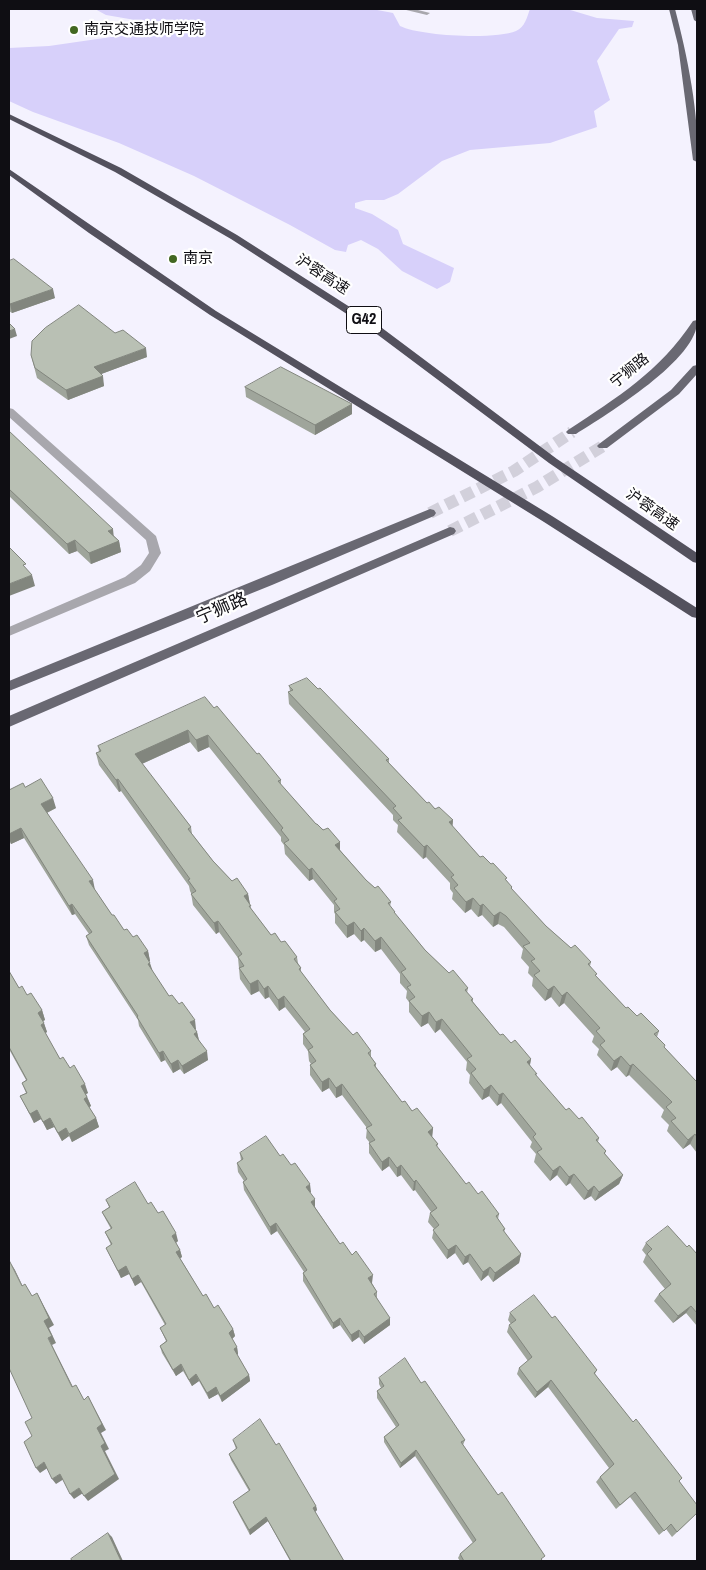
<!DOCTYPE html>
<html>
<head>
<meta charset="utf-8">
<style>
  body { margin:0 }
  #map { position:relative; width:706px; height:1570px; overflow:hidden; background:#f4f2fe; font-family:"Archivo Narrow",sans-serif }
  canvas { display:block }
  .frame { position:absolute; inset:0; border:10px solid #0f0e13; pointer-events:none }
</style>
</head>
<body>
<div id="map">
<canvas width="706" height="1570"></canvas>
<div class="frame"></div>
</div>
<script>
const ctx = document.querySelector('canvas').getContext('2d');
ctx.lineJoin = 'round';
function paint(path, color) { ctx.fillStyle = color; ctx.fill(path, 'evenodd'); }
function stroke(path, color, width, dash) { ctx.strokeStyle = color; ctx.lineWidth = width; ctx.lineCap = dash ? 'butt' : 'round'; ctx.setLineDash(dash || []); ctx.stroke(path); }
function write(font, color, halo, rows, align = 'center') {
  ctx.font = font + ' "Archivo Narrow","Noto Sans SC",sans-serif'; ctx.lineWidth = 4.5; ctx.setLineDash([]); ctx.textBaseline = 'middle'; ctx.strokeStyle = halo; ctx.fillStyle = color; for (const [text, x, y, turn = 0] of rows) {
    ctx.save(); ctx.translate(x, y); ctx.rotate((+turn || 0) * Math.PI / 180); ctx.textAlign = isNaN(turn) ? turn : align; if (halo) ctx.strokeText(text, 0, 0); ctx.fillText(text, 0, 0); ctx.restore();
  }
}
const green = new Path2D(`
  M95,9H372L393,13L400,26C420,36 495,40 516,31C525,27 527,17 530,9H567L597,18L634,21L632,27L619,29L597,61L610,100L594,111L597,127L550,143L470,150L442,161L398,194L384,200H366L355,203V208L372,214L398,230L403,244L454,268L450,282L437,289L402,271L378,249L361,240L348,245L346,252L335,250L290,225L194,176L119,143L33,112L9,101V48L49,46L125,35L136,32L143,27L141,21L106,15Z`);
const majorTunnel = new Path2D(`
  M430,513L514,471L572,432
  M450,531L537,487L603,446`);
const minor = new Path2D(`
  M402,9H414L430,13L427,15Z
  M9,408L13,409L156,536L161,553L150,571L135,583L9,636V627L125,577L141,565L149,553L146,540L9,417Z`);
const major = new Path2D(`
  M669,9H675C687,54 700,117 697,162L693,160L678,45Z
  M691,9H697V22L694,20Z
  M697,320C700,358 606,415 576,434H568L566,432L568,430C618,397 659,372 693,321Z
  M697,365V374L679,394L607,448H599L597,446L599,444L671,390L693,366Z
  M430,509L434,510L436,513L434,516L272,585L9,691V681Z
  M450,527L454,528L456,531L454,534L9,727V716Z`);
const highway = new Path2D(`
  M9,114L121,168L237,235L378,325L557,459L697,553V563L693,562L549,463L370,329L231,239L115,172L9,119Z
  M9,169L216,311L552,516L697,608V618L692,617L544,522L210,315L89,233L9,175Z`);
const wall = new Path2D(`
  M9,261L55,298L12,313L9,311Z
  M31,355L147,357L101,374L104,386L68,400L37,378Z
  M245,387L352,414L315,435L246,397Z
  M9,431L119,541L121,552L91,564L77,551L69,554L9,496Z
  M289,686L389,759V763L427,803L453,820L452,826L480,857L507,881L512,890L546,926L571,948L591,962L590,966L596,976L626,1008L659,1031L657,1037L664,1047L696,1081L697,1080V1153L690,1144L683,1149L667,1131L669,1125L661,1117L664,1110L629,1075L626,1077L617,1067L611,1071L597,1055L599,1049L592,1042L594,1036L564,1003L559,1007L551,997L545,1001L532,986L533,978L528,973L529,967L521,958L523,949L504,927L498,924L493,927L482,915L478,917L471,909L465,913L452,899L453,893L450,889V883L426,857L423,859L397,832L398,825L393,820V815L289,704L288,692L290,691Z
  M214,708L281,780V785L316,824L340,842V850L366,880L391,902L390,906L395,912V914L425,950L449,973L468,988L467,993L473,999V1002L500,1035L531,1059L530,1065L536,1076L566,1110L579,1119L599,1138L598,1142L606,1151L605,1154L623,1175L619,1184L595,1201L591,1196L584,1200L570,1183L566,1186L557,1175L550,1181L534,1162L536,1154L530,1147L532,1142L501,1103L497,1106L489,1096L482,1100L469,1083L470,1075L466,1070L467,1062L440,1029L435,1033L428,1023L421,1027L409,1012V1002L406,998L407,991L400,983V974L381,949L375,952L364,940L361,942L354,934L347,938L335,923V914L334,912V905L313,879L309,881L285,854L284,845L281,841V837L209,747L198,752L190,742L142,764L191,827L192,834L213,861L232,881L248,894L251,909L271,935L281,942L297,957L298,963L301,968V972L330,1010L353,1035L371,1051V1057L376,1064V1067L402,1102L433,1128L432,1137L438,1144L437,1147L466,1184L478,1194L499,1214L498,1219L505,1229L504,1232L521,1254L519,1263L493,1282L488,1275L481,1281L468,1262L463,1265L455,1253L447,1259L432,1238L434,1229L428,1222L430,1213L431,1212L415,1190L413,1191L401,1175L397,1177L389,1166L382,1171L369,1153V1143H370L366,1138L367,1128L342,1095L336,1098L329,1088L322,1092L310,1075V1065L311,1064L309,1061L308,1051L303,1044V1034L305,1032L285,1007L279,1011L269,997L265,999L259,991L251,995L240,979L238,958L219,932L216,934L193,905L191,893L190,891L189,886L121,791L119,792L99,765L96,753L99,752L98,746Z
  M25,787L56,808L47,813L95,890L112,915L124,930L148,951L150,961H149L152,971L169,996L196,1029H195L197,1032L199,1040L208,1060L184,1074L180,1069L173,1073L165,1060L161,1062L139,1026L138,1020L89,945L86,936L89,934L75,914L72,915L24,838L11,844L9,840V790Z
  M9,971L19,988L42,1010L45,1020L43,1021L47,1032L45,1033L60,1059L70,1068L88,1093L86,1094L91,1106L89,1107L96,1118L99,1127L72,1142L69,1136L62,1141L54,1127L47,1130L41,1119L34,1123L20,1096L26,1093L22,1083L26,1080L10,1051L9,1052Z
  M240,1153L280,1156L311,1192L310,1193L315,1207L340,1244L372,1283L377,1292V1298L390,1325L364,1344L359,1337L352,1342L340,1325L333,1329L303,1281V1273L304,1272L277,1231L271,1235L244,1190L243,1182L244,1181L238,1172L237,1163L241,1161Z
  M106,1200L148,1204L158,1213L178,1241L176,1243L180,1250L182,1257L180,1258L203,1296L233,1329L235,1336L232,1339L237,1347L238,1354L237,1355L249,1375L250,1381L222,1402L218,1394L209,1399L199,1381L192,1386L183,1371L176,1376L162,1353L160,1346L166,1341L160,1328L165,1325L141,1282L135,1286L129,1274L121,1278L106,1248L111,1245L105,1232L111,1229L106,1220L102,1212L109,1207Z
  M646,1243L687,1247L697,1254V1326L686,1313L673,1323L654,1301L659,1294L665,1289L643,1262L646,1255L642,1250Z
  M510,1313L552,1318L597,1370L595,1374L679,1481L697,1513L672,1537L666,1529L659,1535L630,1497L616,1509L596,1482L600,1477L609,1468L548,1387L535,1398L517,1374L519,1368L528,1361L507,1332L509,1325L511,1324L508,1320Z
  M379,1378L421,1383L465,1440L463,1445L543,1561H460L458,1558L460,1554L473,1543L415,1456L400,1468L384,1442V1437L396,1427L377,1398V1391L381,1388L379,1384Z
  M233,1440L276,1445L316,1506L317,1510L315,1512L344,1561H290L268,1521L250,1535L235,1507L233,1502L249,1491L231,1460L229,1454L236,1449Z`);
const shadedWall = new Path2D(`
  M53,289L55,298L12,313L10,304Z
  M15,329L17,336L9,339V331Z
  M146,348L147,357L96,376L94,367Z
  M103,376L104,386L68,400L66,390Z
  M352,404V414L315,435V425Z
  M113,529L114,539L108,531Z
  M75,540L77,551L69,554L67,544Z
  M119,541L121,552L91,564L89,553Z
  M32,575L35,586L9,596V584Z
  M188,730L190,742L137,766L135,754Z
  M208,735L209,747L198,752L196,740Z
  M118,779L121,791L119,792L116,780Z
  M53,798L56,808L44,814L41,804Z
  M453,820L452,832L449,822Z
  M21,828L24,838L11,844L9,837V834Z
  M340,842V854L335,845Z
  M427,845L426,857L423,859L424,847Z
  M312,868L313,879L309,881V870Z
  M93,880L95,890L89,881Z
  M248,894L250,905L244,896Z
  M473,898L471,909L465,913L466,902Z
  M72,904L75,914L72,915L69,906Z
  M483,904L482,915L478,917L480,906Z
  M500,912L498,924L493,927L494,916Z
  M218,921L219,932L216,934L214,923Z
  M354,922V934L347,938V926Z
  M364,928V940L361,942V931Z
  M381,937V949L375,952V941Z
  M148,951L150,961L146,963L144,953Z
  M150,963L153,972L148,964Z
  M258,980L259,991L251,995L250,984Z
  M268,986L269,997L265,999L264,989Z
  M554,986L551,997L545,1001L548,990Z
  M567,992L564,1003L559,1007L562,996Z
  M284,996L285,1007L279,1011L278,1000Z
  M42,1010L45,1020L41,1022L38,1013Z
  M429,1012L428,1023L421,1027L422,1016Z
  M442,1019L440,1029L435,1033L436,1022Z
  M195,1020L196,1029L192,1031L190,1022Z
  M44,1023L47,1032L44,1034L41,1025Z
  M197,1032L199,1041L194,1034Z
  M163,1051L165,1060L161,1062L159,1053Z
  M207,1051L208,1060L184,1074L182,1066Z
  M621,1056L617,1067L611,1071L614,1061Z
  M531,1059L529,1069L527,1062Z
  M178,1060L180,1069L173,1073L171,1064Z
  M633,1064L629,1075L626,1077L630,1066Z
  M329,1078V1088L322,1092V1082Z
  M85,1084L88,1093L84,1095L81,1086Z
  M342,1084V1095L336,1098V1088Z
  M491,1085L489,1096L482,1100L484,1090Z
  M503,1093L501,1103L497,1106L499,1095Z
  M87,1097L91,1106L88,1108L84,1099Z
  M37,1110L41,1119L34,1123L30,1114Z
  M50,1118L54,1127L47,1130L43,1122Z
  M96,1118L99,1127L72,1142L69,1134Z
  M66,1128L69,1136L62,1141L58,1133Z
  M433,1128L432,1138L428,1132Z
  M695,1134L690,1144L683,1149L688,1140Z
  M389,1157V1166L382,1171V1162Z
  M401,1165V1175L397,1177V1168Z
  M560,1166L557,1175L550,1181L553,1171Z
  M574,1174L570,1183L566,1186L569,1177Z
  M623,1175L619,1184L595,1201L599,1192Z
  M416,1180L415,1190L413,1191L414,1182Z
  M310,1184L311,1192L307,1195L306,1187Z
  M594,1186L591,1196L584,1200L588,1191Z
  M315,1199V1208L311,1202Z
  M276,1223L277,1231L271,1235L270,1227Z
  M176,1233L178,1241L174,1244L172,1236Z
  M456,1245L455,1253L447,1259L448,1250Z
  M180,1250L182,1257L179,1259L176,1252Z
  M470,1254L468,1262L463,1265L465,1257Z
  M521,1254L519,1263L493,1282L495,1273Z
  M10,1262L15,1270L26,1293L22,1286Z
  M126,1266L129,1274L121,1278L118,1271Z
  M490,1267L488,1275L481,1281L483,1272Z
  M138,1275L141,1282L135,1286L132,1279Z
  M373,1275L372,1283L368,1286V1278Z
  M37,1293L54,1325L49,1328L56,1343L52,1345L76,1393L72,1387L48,1338Z
  M691,1306L686,1313L673,1323L678,1316Z
  M340,1318V1325L333,1329V1323Z
  M390,1318V1325L364,1344V1337Z
  M233,1329L235,1336L231,1340L229,1333Z
  M359,1330V1337L352,1342L351,1335Z
  M237,1347L238,1354L236,1356L234,1349Z
  M181,1364L183,1371L176,1376L173,1370Z
  M196,1374L199,1381L192,1386L189,1380Z
  M249,1375L250,1381L222,1402L220,1396Z
  M551,1380L548,1387L535,1398L537,1392Z
  M216,1387L218,1394L209,1399L207,1393Z
  M88,1396L106,1430L101,1433L109,1449L105,1451L119,1479L88,1501L84,1496L101,1446Z
  M416,1450L415,1456L400,1468L401,1463Z
  M44,1462L49,1467L40,1473L36,1468Z
  M60,1474L64,1479L56,1484L52,1479Z
  M79,1488L83,1493L74,1499L70,1494Z
  M316,1506L317,1510L314,1513L313,1508Z
  M266,1517L268,1521L250,1535L249,1530Z
  M108,1533L112,1537L123,1561H121Z`);
const building = new Path2D(`
  M14,259L53,289L10,304L9,303V261Z
  M79,305L115,333L123,330L146,348L94,367L103,376L66,390L35,368L31,355L32,341L45,328Z
  M9,323L15,329L9,331Z
  M281,367L352,404L315,425L245,387Z
  M9,431L113,529L108,531L119,541L89,553L75,540L67,544L9,489V478H10L9,477Z
  M9,547L26,564L23,565L32,575L9,584Z
  M307,678L318,689L320,688L389,759L386,760L427,803L429,802L435,809L439,807L453,820L449,822L480,857L483,856L491,864L493,863L507,878L505,879L512,887L511,888L546,926L571,948L575,945L591,962L588,964L597,974L595,975L626,1008L628,1007L637,1016L641,1013L659,1031L654,1034L665,1045L664,1047L696,1081L697,1080V1137L695,1134L688,1140L671,1121L676,1118L666,1107L672,1102L633,1064L630,1066L621,1056L614,1061L600,1045L605,1041L596,1031L600,1028L567,992L562,996L554,986L548,990L534,975L540,971L531,961L535,959L523,946L530,943L506,916L500,912L494,916L483,904L480,906L473,898L466,902L454,888L458,885L451,877L454,875L427,845L424,847L398,820L402,818L393,808L396,806L288,692L293,690L289,686Z
  M205,697L214,708L217,706L257,754L259,753L281,780L278,781L316,824H317L323,830L328,828L340,842L335,845L366,880L375,888L378,886L391,902L388,903L395,912H394L425,950L449,973L453,970L468,988L465,990L473,999L471,1000L500,1035L503,1034L511,1043L515,1040L531,1059L527,1062L537,1074H535L566,1110L569,1108L579,1119L582,1117L599,1138L596,1140L606,1151L604,1153L623,1175L599,1192L594,1186L588,1191L574,1174L569,1177L560,1166L553,1171L537,1152L542,1149L533,1137L536,1134L503,1093L499,1095L491,1085L484,1090L471,1073L476,1069L467,1059L472,1056L442,1019L436,1022L429,1012L422,1016L409,1001L415,997L407,987L411,985L401,972L406,969L381,937L375,941L364,928L361,931L354,922L347,926L335,912L340,909L334,901L337,899L312,868L309,870L284,843L289,840L281,830L283,828L208,735L196,740L188,730L135,754L191,827L188,829L213,861L232,881L237,878L248,894L244,896L251,906H249L271,935L275,933L281,942L285,941L297,957L294,959L301,968L299,969L330,1010L353,1035L357,1032L371,1051L368,1053L376,1064L374,1065L402,1102L405,1101L412,1111L417,1108L433,1128L428,1132L438,1144L436,1145L466,1184L469,1182L478,1194L482,1191L499,1214L496,1216L505,1229L503,1230L521,1254L495,1273L490,1267L483,1272L470,1254L465,1257L456,1245L448,1250L433,1230L439,1225L430,1213L437,1208L416,1180L414,1182L401,1165L397,1168L389,1157L382,1162L369,1143L375,1140L366,1128L372,1125L342,1084L336,1088L329,1078L322,1082L310,1065L316,1061L308,1050L313,1047L303,1034L310,1029L284,996L278,1000L268,986L264,989L258,980L250,984L239,968L244,966L238,957L242,954L218,921L214,923L191,894L196,891L188,880L190,879L118,779L116,780L96,753L101,751L98,746Z
  M41,779L53,798L41,804L93,880L89,881L112,915H114L124,930L127,929L133,937L137,935L148,951L144,953L150,963L148,964L169,996L172,995L179,1004L182,1002L195,1020L190,1022L197,1032L194,1034L207,1051L182,1066L178,1060L171,1064L163,1051L159,1053L137,1017L138,1016L86,936L92,932L72,904L69,906L21,828L9,834V790L23,783L25,787Z
  M9,971L19,988L22,986L27,995L31,993L42,1010L38,1013L44,1023L41,1025L60,1059L63,1057L70,1068L74,1065L85,1084L81,1086L87,1097L84,1099L96,1118L69,1134L66,1128L58,1133L50,1118L43,1122L37,1110L30,1114L20,1096L27,1093L22,1083L27,1080L9,1047Z
  M266,1136L280,1156L283,1154L291,1165L295,1163L310,1184L306,1187L315,1199L311,1202L340,1244L343,1242L352,1255L356,1251L373,1275L368,1278L377,1292L374,1294L390,1318L364,1337L359,1330L351,1335L340,1318L333,1323L303,1273L307,1270L276,1223L270,1227L243,1182L247,1179L237,1163L243,1159L240,1153Z
  M135,1182L148,1204L151,1202L158,1213L163,1211L176,1233L172,1236L180,1250L176,1252L203,1296L206,1294L214,1308L218,1305L233,1329L229,1333L237,1347L234,1349L249,1375L220,1396L216,1387L207,1393L196,1374L189,1380L181,1364L173,1370L160,1346L167,1341L160,1328L166,1324L138,1275L132,1279L126,1266L118,1271L106,1248L112,1244L105,1232L112,1228L102,1212L110,1207L106,1200Z
  M668,1226L687,1247L689,1245L697,1254V1313L691,1306L678,1316L659,1294L671,1284L647,1254L652,1249L646,1243Z
  M10,1262L22,1286L25,1284L32,1296L37,1293L49,1318L44,1321L52,1336L48,1338L72,1387L76,1385L84,1400L88,1396L102,1424L97,1428L105,1443L101,1446L115,1474L84,1496L79,1488L70,1494L60,1474L52,1479L44,1462L36,1468L24,1442L32,1436L25,1422L32,1418L9,1368V1263Z
  M534,1295L552,1318L555,1316L597,1370L594,1373L633,1422L636,1419L682,1478L679,1481L697,1505V1513L677,1532L671,1524L664,1531L635,1492L620,1505L600,1477L614,1464L551,1380L537,1392L519,1368L532,1357L509,1325L516,1320L510,1313Z
  M405,1358L421,1383L425,1381L465,1440L461,1442L498,1495L502,1492L545,1556L541,1559L543,1561H464L460,1554L476,1540L416,1450L401,1463L384,1437L399,1425L377,1391L384,1386L379,1378Z
  M260,1419L276,1445L279,1443L316,1506L313,1508L344,1561H291L266,1517L249,1530L233,1502L250,1490L229,1454L237,1448L233,1440Z
  M108,1533L121,1561H72L71,1559Z`);
const markers = [
  [74,30,5,"#426721"],
  [173,259,5,"#426721"]
];
const farPoinames = [
  ["南京交通技师学院",84,30],
  ["南京",183,259]
];
const farStreetnames = [
  ["沪蓉高速",322,275,33],
  ["宁狮路",630,371,-39],
  ["沪蓉高速",652,510,35]
];
const shields = [
  [364,320,35]
];
const shieldNames = [
  ["G42",364,320]
];
const streetNames = [
  ["宁狮路",222,609,-23]
];
paint(green, '#d7d0fa');
stroke(majorTunnel, '#d2d0db', 12, [12, 6]);
paint(minor, '#a8a7ad');
paint(major, '#696872');
paint(highway, '#53515d');
paint(wall, '#9fa59b');
paint(shadedWall, '#82867e');
paint(building, '#b9c0b4');
stroke(building, '#82867e', 1);
for (const [x, y, r, color] of markers) { const dot = new Path2D(); dot.arc(x, y, r, 0, 2 * Math.PI); ctx.fillStyle = color; ctx.fill(dot); stroke(dot, '#fff', 2); }
write('15px', '#0f0e13', '#fff', farPoinames, 'left');
write('15px', '#0f0e13', '#fff', farStreetnames);
for (const [x, y, w] of shields) { const box = new Path2D(); box.roundRect(x - w / 2, y - 13.5, w, 27, 4); ctx.fillStyle = '#fff'; ctx.fill(box); stroke(box, '#0f0e13', 1); }
write('bold 16px', '#0f0e13', null, shieldNames);
write('18px', '#0f0e13', '#fff', streetNames);
</script>
</body>
</html>
